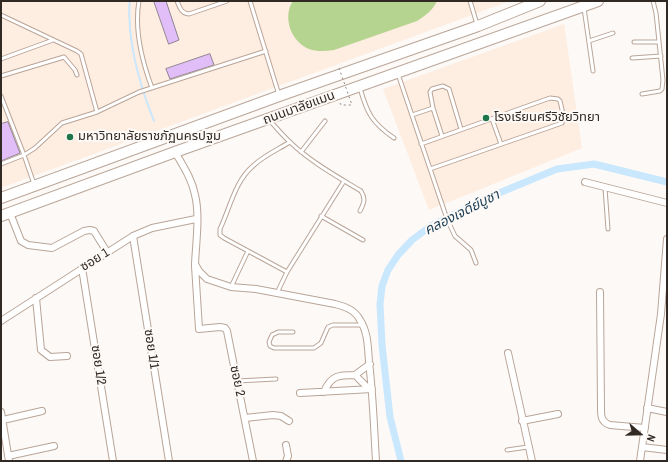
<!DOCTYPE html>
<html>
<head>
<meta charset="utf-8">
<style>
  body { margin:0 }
  #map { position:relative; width:668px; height:462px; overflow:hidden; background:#fdf9f6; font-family:"Archivo Narrow",sans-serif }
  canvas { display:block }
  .frame { position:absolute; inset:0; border:2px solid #312924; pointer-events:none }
  .north { position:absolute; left:620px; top:414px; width:40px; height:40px; -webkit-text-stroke:3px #fdf9f6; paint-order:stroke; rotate:110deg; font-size:11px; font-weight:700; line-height:16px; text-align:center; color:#312924 }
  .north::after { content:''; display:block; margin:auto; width:14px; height:18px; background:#312924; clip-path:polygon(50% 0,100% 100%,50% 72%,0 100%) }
</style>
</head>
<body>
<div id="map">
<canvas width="668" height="462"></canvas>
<div class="frame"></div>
<div class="north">N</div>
</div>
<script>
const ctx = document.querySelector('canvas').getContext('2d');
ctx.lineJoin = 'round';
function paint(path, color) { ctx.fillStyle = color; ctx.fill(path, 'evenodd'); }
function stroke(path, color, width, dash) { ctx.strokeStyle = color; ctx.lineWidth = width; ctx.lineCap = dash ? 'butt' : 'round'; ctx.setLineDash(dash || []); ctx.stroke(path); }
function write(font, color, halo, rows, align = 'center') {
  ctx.font = font + ' "Archivo Narrow","Noto Sans Thai",sans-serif'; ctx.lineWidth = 4; ctx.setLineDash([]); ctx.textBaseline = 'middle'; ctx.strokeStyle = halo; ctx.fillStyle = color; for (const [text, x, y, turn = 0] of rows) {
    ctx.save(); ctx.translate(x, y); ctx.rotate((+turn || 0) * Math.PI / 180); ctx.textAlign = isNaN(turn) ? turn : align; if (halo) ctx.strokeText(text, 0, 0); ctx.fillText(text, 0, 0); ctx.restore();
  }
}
const built = new Path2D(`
  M1,1H510L1,188Z
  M564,24L582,148L429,210L383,89Z`);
const green = new Path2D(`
  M293,1H437C433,10 425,16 417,21L334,50C326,51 317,52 309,49C291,42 282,17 293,1Z`);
const stream = new Path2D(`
  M130,1C128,10 130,19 130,29C133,61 142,91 154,121`);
const canal = new Path2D(`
  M401,461L390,417L382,345L380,304L382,286L388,270L398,255L412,240L431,226L487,198L557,169L594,164L667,182`);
const building = new Path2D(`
  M154,1H166L179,40L169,44Z
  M210,54L214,65L170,79L166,69Z
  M8,122L20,153L1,161V124Z`);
const path = new Path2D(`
  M340,103L341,105H352`);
const service = new Path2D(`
  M139,1C134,29 142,61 152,88
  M177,1C180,8 181,13 189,14L227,1
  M250,1L279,95
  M470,1L477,24
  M584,8L593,71
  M1,15L77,51L81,54L97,112
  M589,41L613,33
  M634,42H659
  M632,58L661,56
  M1,59L53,40
  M398,74L447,219L455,236L471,250L476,263
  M1,76L64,57L75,70L77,75
  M360,88C367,113 372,123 394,138
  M642,94L660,91L662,89L663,80L656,13L653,1
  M1,96L24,155L34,184
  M412,115L433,108
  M492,119L501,144
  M269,120C277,128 283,136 291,143C311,162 338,177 361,191C366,199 364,203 360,211
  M442,136L433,108L430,92L432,89L443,86L449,89L461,129
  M421,144L550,98L558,99L560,101L564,118L562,123L430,169
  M301,152L325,121
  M1,164L24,155L35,148L62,123L97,112L139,92L266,51
  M605,188L608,229
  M321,216L363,240
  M287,272L224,238L220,235V229C230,208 235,181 253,166C263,156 277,150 290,142
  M231,287L248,251
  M277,293L287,272L344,181
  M293,332H278L272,335L269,342L270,346L274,348H314L321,343L328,327L333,325H363
  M237,381L276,379
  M507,450L528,447`);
const minor = new Path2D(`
  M175,152C183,166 192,179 195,195C200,214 196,243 195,264L199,271L207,279L231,287L256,289L335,304C346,307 355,310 360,320C368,332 368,348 369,362C373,395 374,428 376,461
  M585,182L667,203
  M10,213L21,241L28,245L52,248L84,231L90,230L94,231L107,252
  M133,236L169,461
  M195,266L199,329L220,327L225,328L227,331L253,461
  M82,268L113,461
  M600,292L601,408C601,416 601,422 610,425L645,428
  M36,298L41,350L50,357L67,356
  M1,321L133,236L152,228L196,219
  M508,353L532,461
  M355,375L370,364
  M324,392C331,375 339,375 355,375L369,389
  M300,393L372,389
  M647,408L667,412
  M1,412L9,461
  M245,418L273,415L281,416L289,421
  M3,420L42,411
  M522,421L558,414
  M286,445L288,456L286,461
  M642,447L667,450
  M8,456L54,446
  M640,461L661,314L667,239`);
const trunk = new Path2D(`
  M1,198L279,96L478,26L540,1
  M1,216L175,152L598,1`);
const pathBridge = new Path2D(`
  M339,68L352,105`);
const markers = [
  [486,118,4,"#1d7549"],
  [70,137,4,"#1d7549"]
];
const streetNames = [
  ["ถนนมาลัยแมน",299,108,-20],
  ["ซอย 1",95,260,-32],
  ["ซอย 1/1",151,349,81],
  ["ซอย 1/2",98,365,81],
  ["ซอย 2",237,381,78]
];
const poiNames = [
  ["โรงเรียนศรีวิชัยวิทยา",494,118],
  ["มหาวิทยาลัยราชภัฏนครปฐม",78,137]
];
const waterNames = [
  ["คลองเจดีย์บูชา",462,213,-27]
];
paint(built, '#feede1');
paint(green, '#b5d48f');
stroke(stream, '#c9e7fd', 2);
stroke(canal, '#c9e7fd', 7);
paint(building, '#e1bef8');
stroke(building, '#8e8396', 1);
stroke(service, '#b9a598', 5);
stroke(minor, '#b9a598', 8);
stroke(trunk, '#b9a598', 12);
stroke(path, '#908a85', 1, [2, 3]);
stroke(service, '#fff', 3);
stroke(minor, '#fff', 6);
stroke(trunk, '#fff', 10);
stroke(pathBridge, '#908a85', 1, [2, 3]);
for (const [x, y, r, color] of markers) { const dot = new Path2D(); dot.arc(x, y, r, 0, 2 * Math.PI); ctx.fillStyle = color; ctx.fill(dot); stroke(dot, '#fdf9f6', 1.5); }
write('13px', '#312924', '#fdf9f6', streetNames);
write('13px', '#312924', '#fdf9f6', poiNames, 'left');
write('italic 14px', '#1e4157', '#fdf9f6', waterNames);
</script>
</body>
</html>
